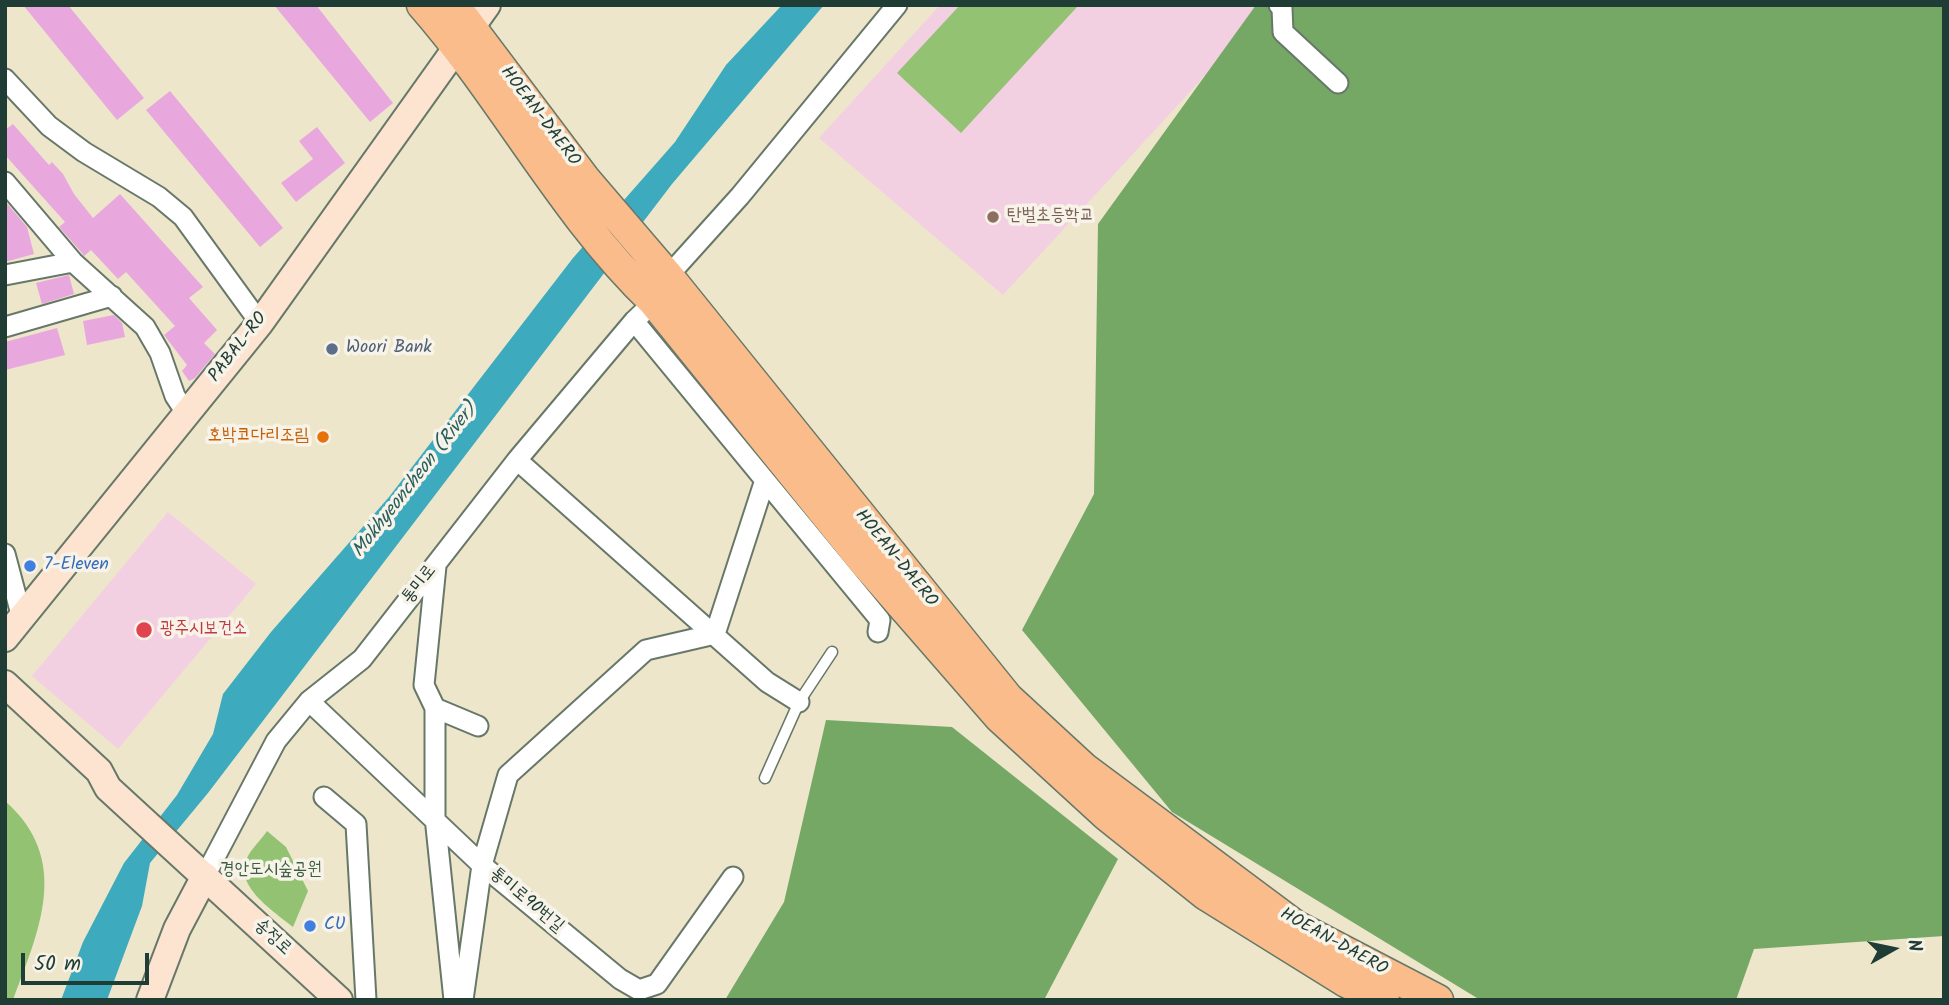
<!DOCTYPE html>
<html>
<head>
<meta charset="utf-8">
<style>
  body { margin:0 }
  #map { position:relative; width:1949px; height:1005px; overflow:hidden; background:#ede6cb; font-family:Kalam,sans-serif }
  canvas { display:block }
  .frame { position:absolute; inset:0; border:7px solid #1f3d34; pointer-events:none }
  .north { position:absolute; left:1858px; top:914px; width:70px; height:70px; -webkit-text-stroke:5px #f7f3e8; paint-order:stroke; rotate:81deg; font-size:19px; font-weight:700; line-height:28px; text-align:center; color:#1f3d34 }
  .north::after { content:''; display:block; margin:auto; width:24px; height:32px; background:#1f3d34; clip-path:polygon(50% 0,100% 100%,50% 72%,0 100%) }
  .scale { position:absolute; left:21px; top:953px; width:128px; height:32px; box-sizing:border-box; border:4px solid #1f3d34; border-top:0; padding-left:9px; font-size:21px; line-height:24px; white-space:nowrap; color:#1f3d34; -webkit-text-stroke:5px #f7f3e8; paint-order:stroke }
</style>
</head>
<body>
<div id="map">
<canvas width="1949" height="1005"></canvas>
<div class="frame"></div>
<div class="north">N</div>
<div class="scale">50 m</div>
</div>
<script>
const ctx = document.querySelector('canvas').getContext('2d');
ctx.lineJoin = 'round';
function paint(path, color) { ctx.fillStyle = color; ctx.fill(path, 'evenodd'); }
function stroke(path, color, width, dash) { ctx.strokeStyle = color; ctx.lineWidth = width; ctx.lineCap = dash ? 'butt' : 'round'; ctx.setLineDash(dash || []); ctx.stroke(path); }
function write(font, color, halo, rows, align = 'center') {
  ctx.font = font + ' Kalam,"Poor Story",sans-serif'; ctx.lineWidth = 7; ctx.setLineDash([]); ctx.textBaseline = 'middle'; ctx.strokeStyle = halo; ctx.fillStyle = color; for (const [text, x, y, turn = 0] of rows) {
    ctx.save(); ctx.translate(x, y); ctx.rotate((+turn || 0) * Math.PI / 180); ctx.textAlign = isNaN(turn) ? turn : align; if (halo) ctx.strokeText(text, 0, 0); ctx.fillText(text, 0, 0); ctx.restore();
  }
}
const built = new Path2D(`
  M940,5H1270L1003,295L819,138Z
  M168,512L256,584L118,749L32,676Z`);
const green = new Path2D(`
  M960,5L1077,7L961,133L897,73Z
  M5,801C72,860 39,930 13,1000H5Z
  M267,831L286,847L308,891L293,927C275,912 233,886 247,858C251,849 261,840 267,831Z`);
const forest = new Path2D(`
  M1256,5H1944V936L1754,949L1736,1000L1477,998L1172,812L1022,630L1094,494L1098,224Z
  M826,720L952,727L1118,859L1044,1000H725L784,902Z`);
const water = new Path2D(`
  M782,5H824L672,184L208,793L150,863L142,906L107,1000H61L83,942L124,863L177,795L213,734L223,694L271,632L389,497L573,258L675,142L726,65Z`);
const building = new Path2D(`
  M23,5H68L144,98L117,120Z
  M274,5H316L393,103L370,122Z
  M170,91L283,228L260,247L146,110Z
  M13,124L49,165L52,162L63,174L74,194L93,218L120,194L203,287L189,298L217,330L204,343L215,354L195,378L189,381L182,371L187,365L164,335L175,326L126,272L118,279L91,250L84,256L82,253L59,227L65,222L5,155V130Z
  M317,127L345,163L296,202L281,183L313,159L299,141Z
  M5,201L27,227L34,254L5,262Z
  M69,275L74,294L42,304L36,283Z
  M114,315L122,323L125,337L87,345L83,321Z
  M57,328L65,355L5,370V342Z`);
const lane = new Path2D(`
  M765,778L799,702L832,652`);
const street = new Path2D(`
  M1279,5L1282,8L1283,32L1338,83
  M5,79L49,126L84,152L159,197L183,217L260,323
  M5,182L73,262L145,327L160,353L175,396L187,414
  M5,275L73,262
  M668,276L740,196L897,5
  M634,321L880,620L878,632
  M5,327L112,296
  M517,460L767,682L799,702
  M5,554L22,618
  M436,566L424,685L435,708V817L454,1000
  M309,701L482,865L620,979L639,990L657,984L733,877
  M435,708L478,726
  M324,797L356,824L366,1000
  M205,876L276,741L309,701L362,659L517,460L634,321L654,302
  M463,1000L482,865L508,775L646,650L715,634L764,483`);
const secondary = new Path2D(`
  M5,638L260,323L487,5
  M5,684L99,771L108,788L339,1000
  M150,1000L177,929L205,876`);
const primary = new Path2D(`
  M422,5C505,100 563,215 654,302L864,562L999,717L1106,815L1206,895L1346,982L1384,1000
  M454,5L585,179L668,276L1008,698L1084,768L1296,926L1438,1000`);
const markers = [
  [993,217,7,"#8d6e63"],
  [332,349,7,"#5c6f8a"],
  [323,437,7,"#e8710a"],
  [30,566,7,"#3f7fe0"],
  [144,630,9,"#e0444e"],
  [310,926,7,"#3f7fe0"]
];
const streetNames = [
  ["HOEAN-DAERO",539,117,53],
  ["PABAL-RO",239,348,-52],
  ["HOEAN-DAERO",895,559,51],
  ["통미로",420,585,-52],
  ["통미로90번길",526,901,40],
  ["송정로",272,938,43],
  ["HOEAN-DAERO",1333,943,29]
];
const educationNames = [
  ["탄벌초등학교",1007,217]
];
const serviceNames = [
  ["Woori Bank",346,349]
];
const foodNames = [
  ["호박코다리조림",309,437]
];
const shopNames = [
  ["7-Eleven",44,566],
  ["CU",324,926]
];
const healthNames = [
  ["광주시보건소",160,630]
];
const parkNames = [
  ["경안도시숲공원",271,871]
];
const waterNames = [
  ["Mokhyeoncheon (River)",416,481,-52]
];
paint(built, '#f2d0e2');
paint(green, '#92c272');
paint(forest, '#75a864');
paint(water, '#3eaabd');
paint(building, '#e8a8de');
stroke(lane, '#677869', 13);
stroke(street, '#677869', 23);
stroke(secondary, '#677869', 30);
stroke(primary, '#677869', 33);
stroke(lane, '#fff', 10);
stroke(street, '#fff', 19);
stroke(secondary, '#fde4d0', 26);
stroke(primary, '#f9bc8a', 30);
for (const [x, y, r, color] of markers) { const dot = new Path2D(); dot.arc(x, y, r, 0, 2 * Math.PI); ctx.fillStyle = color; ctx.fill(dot); stroke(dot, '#f7f3e8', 2.5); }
write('18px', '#1f3d34', '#f7f3e8', streetNames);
write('18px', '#785e54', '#f7f3e8', educationNames, 'left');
write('18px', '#4e5e75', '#f7f3e8', serviceNames, 'left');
write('18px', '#c56008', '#f7f3e8', foodNames, 'right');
write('18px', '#366cbe', '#f7f3e8', shopNames, 'left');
write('18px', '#be3a42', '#f7f3e8', healthNames, 'left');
write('18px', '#3c5e44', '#f7f3e8', parkNames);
write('italic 19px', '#285e5d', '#f7f3e8', waterNames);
</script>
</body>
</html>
